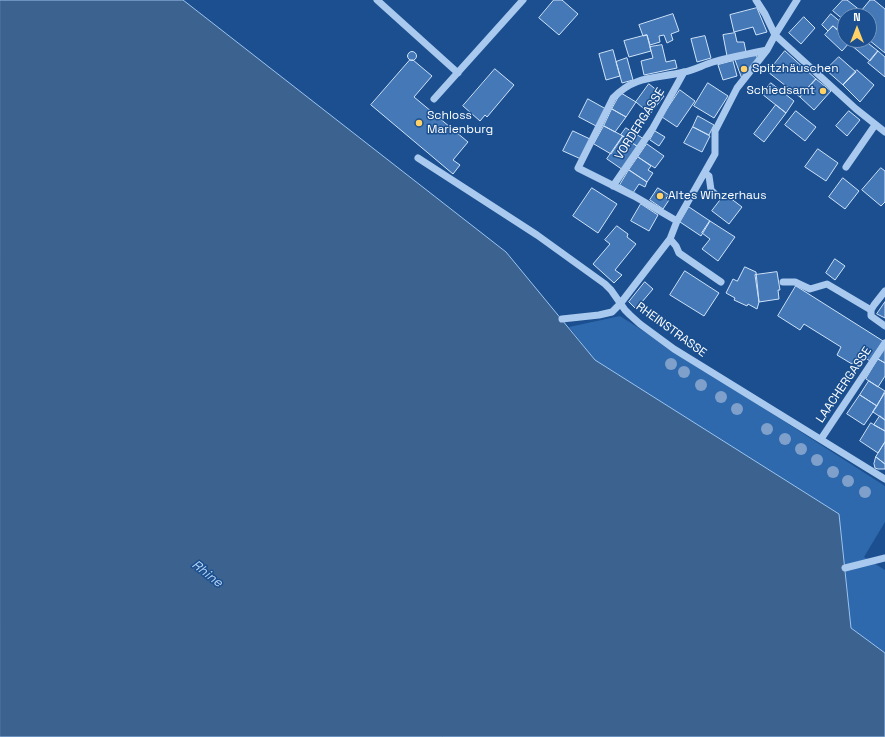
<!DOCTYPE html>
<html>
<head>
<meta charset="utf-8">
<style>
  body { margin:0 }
  #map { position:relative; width:885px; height:737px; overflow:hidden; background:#1b4f8f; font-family:"Space Grotesk",sans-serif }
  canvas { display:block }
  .north { position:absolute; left:837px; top:8px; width:40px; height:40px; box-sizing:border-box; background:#1b4f8f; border:1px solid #7695bc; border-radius:50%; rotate:0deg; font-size:11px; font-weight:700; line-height:16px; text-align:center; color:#fff }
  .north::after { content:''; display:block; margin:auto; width:14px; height:18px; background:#ffd166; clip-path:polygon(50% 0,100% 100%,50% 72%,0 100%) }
</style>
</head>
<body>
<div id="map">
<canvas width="885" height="737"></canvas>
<div class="north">N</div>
</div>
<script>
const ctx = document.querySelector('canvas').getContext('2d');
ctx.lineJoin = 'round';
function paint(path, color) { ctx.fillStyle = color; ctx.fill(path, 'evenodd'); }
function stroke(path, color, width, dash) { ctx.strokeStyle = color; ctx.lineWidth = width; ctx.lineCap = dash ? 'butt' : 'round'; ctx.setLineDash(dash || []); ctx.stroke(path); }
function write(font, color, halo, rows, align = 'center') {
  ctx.font = font + ' "Space Grotesk",sans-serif'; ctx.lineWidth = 3; ctx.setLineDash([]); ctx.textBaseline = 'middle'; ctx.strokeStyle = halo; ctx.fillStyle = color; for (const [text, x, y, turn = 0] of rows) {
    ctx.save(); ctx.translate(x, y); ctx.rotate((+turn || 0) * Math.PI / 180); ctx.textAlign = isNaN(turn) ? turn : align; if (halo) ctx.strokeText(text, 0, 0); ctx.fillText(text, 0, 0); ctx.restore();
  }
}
const green = new Path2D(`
  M620,316L885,486V522L864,557L885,570V653L851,628L839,514L595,360L569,327Z`);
const water = new Path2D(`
  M0,0H183L506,252L595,360L839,514L851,628L885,653V737H0Z`);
const building = new Path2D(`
  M554,0H562L578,14L559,35L539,18Z
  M843,0H847L861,11L870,0H874L885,9V53L869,40V16H845V21L833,11Z
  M757,8L767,32L756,35L753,27L734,32L730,15Z
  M673,14L679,31L671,34L673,40L667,43L664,35L659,36L660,42L650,45L647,35L643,36L639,25Z
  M831,14L843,24L838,30L833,26L828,31L822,25Z
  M804,17L815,28L801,44L789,33Z
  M833,26L845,37V40H849L850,42L842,51L825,35Z
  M735,33L737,42H744L746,52L727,56L723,35Z
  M647,35L651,51L629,57L624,41Z
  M705,36L711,58L697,62L691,39Z
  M855,40H864L878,51L870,61L851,45Z
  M662,45L666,62L675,60L677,68L644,75L641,61L653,58L650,47Z
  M613,50L620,76L606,80L599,54Z
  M785,51L816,79L800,97L768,72Z
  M878,51L885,57V77L868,63Z
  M407.5 56a4.5 4.5 0 1 1 9 0a4.5 4.5 0 1 1-9 0Z
  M756,55L758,59L742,79L735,60Z
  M839,57L856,72L843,85L826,70Z
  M627,58L633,80L622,83L616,62Z
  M410,60H413L432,76L414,97L468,142L453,160L460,165L453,174L371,105Z
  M733,61L737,76L723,80L718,65Z
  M495,69L514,85L487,117L485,115L480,121L463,106Z
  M857,70L874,85L860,102L843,85Z
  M816,79L831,91L814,110L800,97Z
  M708,83L728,96L714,118L694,106Z
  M771,83L794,101L786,113L762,94Z
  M649,84L664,96L650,114L636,102Z
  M680,90L695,101L677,127L662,117Z
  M621,93L636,102L626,117L612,109Z
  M588,99L606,109L596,126L579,117Z
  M776,105L786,113L764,142L754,134Z
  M612,109L626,117L615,132L604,126Z
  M796,111L816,127L805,141L785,125Z
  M849,111L860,120L847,136L836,126Z
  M698,116L714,125L709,135L693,127Z
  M604,126L623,136L611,154L594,144Z
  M693,127L710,136L702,152L684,143Z
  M626,128L644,139L638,147L621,135Z
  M573,131L590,139L581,159L563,151Z
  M655,131L665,137L659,146L650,140Z
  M623,136L638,147L623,170L607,159Z
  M647,144L664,156L655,168L638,157Z
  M818,149L838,163L826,181L805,167Z
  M638,157L651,166L648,170L653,173L647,182L629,170Z
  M881,168L885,171V202L881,206L862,190Z
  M629,170L647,182L645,187L639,184L633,193L620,185Z
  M843,178L859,191L845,209L829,197Z
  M592,188L617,204L598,233L573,216Z
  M658,188L669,195L666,198L669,200L663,209L650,200Z
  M725,194L742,207L729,224L712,211Z
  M641,204L658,215L649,231L631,221Z
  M689,207L710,221L701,236L680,222Z
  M710,221L735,237L718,261L702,249L710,239L702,233Z
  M617,226L628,234L627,237L636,244L615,270L622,275L614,283L593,264L610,244L605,240Z
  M835,259L845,266L835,280L826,273Z
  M745,267L756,272L759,302L757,309L748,304L747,306L734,300L735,298L726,293L733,279L737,281Z
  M685,271L719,293L704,316L670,295Z
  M777,272L780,290H778L779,299L759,302L755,275Z
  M645,282L653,289L636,309L629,302Z
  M796,286L883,341L870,361L859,354L852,364L837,355L841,347L804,324L800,330L778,316Z
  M885,302V318L877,314Z
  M885,348V363L878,359Z
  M878,359L885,363V376L878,387L866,379Z
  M869,381L885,391L877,406L860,395Z
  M885,393V420L873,412Z
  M860,395L877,406L864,425L847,414Z
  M880,416L885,420V431L874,425Z
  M871,423L885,431V442L878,453L860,441Z
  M885,442V464L876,457Z
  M876,457L885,464V469H878L875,468L874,464Z`);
const minor = new Path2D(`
  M377,0L458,73
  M756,0L765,14L775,35L856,109L885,132
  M434,99L523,0
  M418,158L537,235L605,284L611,290L625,310L630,315L640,324L674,349L885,479
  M846,167L875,125
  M705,173L709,176L711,190L715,194
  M613,186L653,128L684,72
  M677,221L634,196L578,168L613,98C635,75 655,79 684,72C694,70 703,65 713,62C731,57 749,54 767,50L775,35L797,0
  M670,239L676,246L679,253L721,282
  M783,282H795L810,289L827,284L871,310
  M885,291L874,305L871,310V316L885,326
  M562,319L599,315L612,312L620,304L670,239L677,221L715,154V131L737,88L767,50
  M821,439L885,343
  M845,568L885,558`);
const trees = [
  [671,364],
  [684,372],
  [701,385],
  [721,397],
  [737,409],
  [767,429],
  [785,439],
  [801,449],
  [817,460],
  [833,472],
  [848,481],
  [865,492]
];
const markers = [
  [744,69,4,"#ffd166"],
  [823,91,4,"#ffd166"],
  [419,123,4,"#ffd166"],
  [660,196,4,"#ffd166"]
];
const poiNames = [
  ["Spitzhäuschen",752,69],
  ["Schiedsamt",815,91,"right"],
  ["Schloss",427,116],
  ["Marienburg",427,130],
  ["Altes Winzerhaus",668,196]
];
const streetNames = [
  ["VORDERGASSE",640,124,-58],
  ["RHEINSTRASSE",671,330,36],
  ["LAACHERGASSE",844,385,-56]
];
const waterNames = [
  ["Rhine",207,574,38]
];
paint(green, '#2e69ad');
paint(water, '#3c6290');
stroke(water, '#9cc4f0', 1);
paint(building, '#4478b7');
stroke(building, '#cfe3fa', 1);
stroke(minor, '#a9c9ee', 7);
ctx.fillStyle = '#7ea0ca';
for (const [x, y] of trees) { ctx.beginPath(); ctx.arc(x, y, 6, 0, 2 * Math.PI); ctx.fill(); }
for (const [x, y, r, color] of markers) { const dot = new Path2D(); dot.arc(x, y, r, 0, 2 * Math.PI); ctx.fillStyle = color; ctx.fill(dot); stroke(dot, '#1b4f8f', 1.5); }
write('12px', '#fff', '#1b4f8f', poiNames, 'left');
write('12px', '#fff', '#1b4f8f', streetNames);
write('italic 13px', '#b5d3f5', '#1b4f8f', waterNames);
</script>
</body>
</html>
